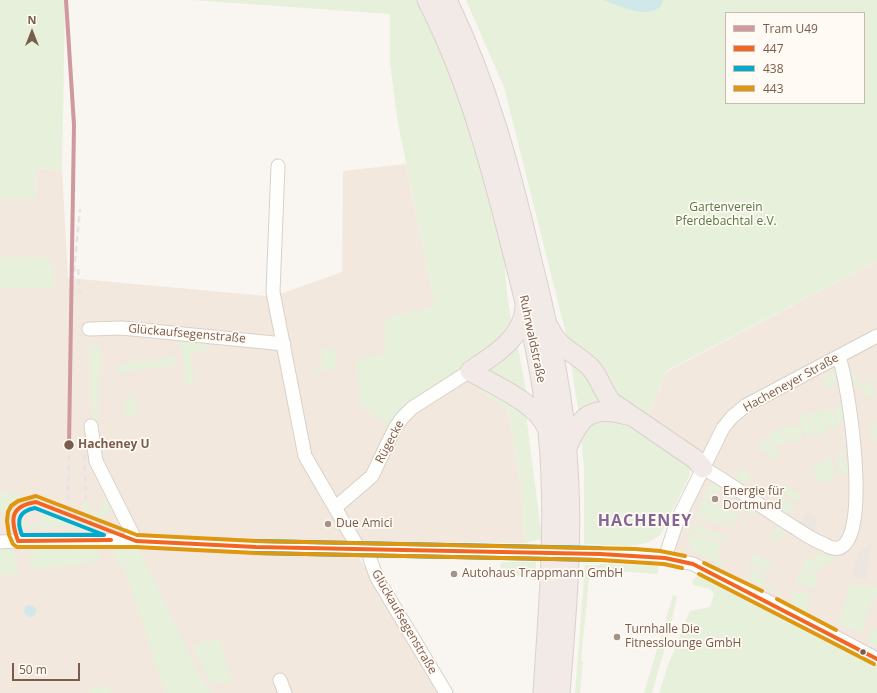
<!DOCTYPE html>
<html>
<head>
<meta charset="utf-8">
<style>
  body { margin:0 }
  #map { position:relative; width:877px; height:693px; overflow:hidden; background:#f9f5f0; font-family:"Open Sans",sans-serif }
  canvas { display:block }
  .legend { position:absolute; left:725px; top:12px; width:140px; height:92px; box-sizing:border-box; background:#fffaf3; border:1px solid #cabbb1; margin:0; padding:5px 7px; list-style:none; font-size:12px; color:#7a5c4d }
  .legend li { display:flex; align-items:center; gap:8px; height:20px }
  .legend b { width:20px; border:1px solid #cabbb1 }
  .north { position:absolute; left:12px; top:12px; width:40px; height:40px; -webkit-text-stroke:3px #fffaf3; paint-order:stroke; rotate:0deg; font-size:11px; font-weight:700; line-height:16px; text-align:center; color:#7a5c4d }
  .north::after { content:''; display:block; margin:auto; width:14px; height:18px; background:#7a5c4d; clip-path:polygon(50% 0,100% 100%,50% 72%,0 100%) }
  .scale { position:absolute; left:12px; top:663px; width:68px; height:18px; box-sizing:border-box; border:2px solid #7a5c4d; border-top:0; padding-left:5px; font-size:12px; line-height:14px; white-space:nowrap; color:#7a5c4d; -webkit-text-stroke:3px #fffaf3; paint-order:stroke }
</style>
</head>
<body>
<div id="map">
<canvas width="877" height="693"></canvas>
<ul class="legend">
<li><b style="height:5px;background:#d099a0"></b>Tram U49</li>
<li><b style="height:5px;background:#f26522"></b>447</li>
<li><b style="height:5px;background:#00a9ce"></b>438</li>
<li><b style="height:5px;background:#de970f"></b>443</li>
</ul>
<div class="north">N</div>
<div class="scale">50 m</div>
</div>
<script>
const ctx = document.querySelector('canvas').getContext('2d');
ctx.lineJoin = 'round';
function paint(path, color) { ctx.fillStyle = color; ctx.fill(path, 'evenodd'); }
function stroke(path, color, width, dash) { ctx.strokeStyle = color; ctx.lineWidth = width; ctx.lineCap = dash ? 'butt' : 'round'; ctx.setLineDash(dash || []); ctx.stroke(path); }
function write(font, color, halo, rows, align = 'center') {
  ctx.font = font + ' "Open Sans",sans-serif'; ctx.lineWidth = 3.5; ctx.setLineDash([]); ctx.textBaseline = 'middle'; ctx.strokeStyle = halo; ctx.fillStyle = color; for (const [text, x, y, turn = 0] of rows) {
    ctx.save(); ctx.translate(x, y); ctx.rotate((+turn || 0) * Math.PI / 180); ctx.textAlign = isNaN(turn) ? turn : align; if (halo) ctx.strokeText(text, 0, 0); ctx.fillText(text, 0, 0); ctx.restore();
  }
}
const residential = new Path2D(`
  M406,164L435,306L465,379L508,410L523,498L524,543L349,541L441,693H0V198L35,199L36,168L62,170L68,278L267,296L283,293L342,272L343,171Z
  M877,261V659L671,556L711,460L648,416L666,372Z`);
const industrial = new Path2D(`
  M723,486L740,497L738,502L720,496Z
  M809,510L817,520L813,535L799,526Z
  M868,546H871L866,579L852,576L858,554Z`);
const green = new Path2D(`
  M0,0H65L62,170L36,168L35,199L0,198Z
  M191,0H420L428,14L474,139L504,256L507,293L515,343L517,342L528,401L524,399L542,539L524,543L523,498L508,410L465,379L390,429L361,405L356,360L385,354V318L435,306L397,118L390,63V14Z
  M466,0H877V261L666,371L648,416L613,393L574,345L566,334L504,87ZM726,13H864V103H726Z
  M0,257H45C56,261 53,277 54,287L0,288Z
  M180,340L209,342L210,350L190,352L194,385H186Z
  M101,345L98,421L93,423L89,346Z
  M334,347L338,369L313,372L322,365L320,360L323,359L320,349Z
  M167,356H175L177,365L117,373L116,365L131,364V361H159Z
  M570,358L591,373L600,398L597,403L579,414Z
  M835,371L839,374L835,378L837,385L826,389L822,378Z
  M854,372L859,385L872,381L876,395L864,397L865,394L861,387L856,388L851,374Z
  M134,397L138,414L125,418L124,399Z
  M844,403L854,418L838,423L833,407L837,406L839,408V405Z
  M826,408L827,410L831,409L838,428L832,430L830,426H827L822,410Z
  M820,410L828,432L815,435L812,429L810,430L812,436L806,437L798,415L803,413L807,417L811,425L808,414Z
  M616,419L687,464L690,469V475L661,534C643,552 609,544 584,544V467L581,437L594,420Z
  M869,423H877V441H874Z
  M800,425L803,435L801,439L788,443L780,428L786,426L790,429Z
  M779,429L787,443L774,446L767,439L771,432Z
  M764,439L781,454L776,460L758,448Z
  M845,452V457H842L843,461L846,460L850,472L840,475L836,454Z
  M828,456L838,474L831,475L832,480L819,484L813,464L823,462L826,470L823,458Z
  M742,468L752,475L743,484L735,479Z
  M713,482L722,487L719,494L713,493L710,501L703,499L710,484Z
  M787,487L802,496L797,502L783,492Z
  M0,491L19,495L20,497L11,502L5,512H0Z
  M781,496L795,505L786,516L772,508Z
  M102,499L108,503L111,509L106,518H103L83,509V501H89L90,511L102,512Z
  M740,499L745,505L757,513L755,516L737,508Z
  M703,500L723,507L722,510L735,513L736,510L739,511L735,523L698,511Z
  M41,508L89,529L73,530L69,526L19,528L18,520L21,514L22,524H42Z
  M696,511L733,525L732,528L699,518L695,513Z
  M692,524L728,537L725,542L690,531Z
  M777,526L784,530L783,536L780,537L778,542L770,540Z
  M687,533L721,544L717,555L723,557V566L692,551Z
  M40,544L90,545L97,550L101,561L32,570L29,553L38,551Z
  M0,547H12L14,551L18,574L4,575L3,573L0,574Z
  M121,547H138L200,676L212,693H165L123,564L117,566L114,552L117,548Z
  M818,553L837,558L834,563L827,562L824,567H820L818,572L802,568L805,559L814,561Z
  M752,554L771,561L768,570L749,564Z
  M501,562H536V580L522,576L500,575Z
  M600,564L658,566V574L590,569L581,661H583L580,693H575L585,565H600Z
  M754,569L766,573L763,583L775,587L773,592L745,577L746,575L752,576Z
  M800,569L817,575L815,589L796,583Z
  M702,575L720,582L877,667V693H659L668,665L690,611L710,607L714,594L710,589L694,585L692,582L695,577Z
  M851,583L865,587L866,585L877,588V598L873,597L862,632L838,624Z
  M794,590L811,595L806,612L790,604Z
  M673,595L677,596L670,630L652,693H644Z
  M872,628L877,630V648L868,643Z
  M220,638L232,682L212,685L192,646Z
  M106,686L112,693H91L90,689Z`);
const water = new Path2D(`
  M604,0H663L660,7C645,19 620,6 604,0Z
  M24 611a6 6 0 1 1 12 0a6 6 0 1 1-12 0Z`);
const minor = new Path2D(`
  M278,166L273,292L305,456L359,549
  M89,329L122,328L284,344
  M91,426L96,461L136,541
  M703,468C734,485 762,508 792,526C802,532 812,540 824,544C877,579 851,393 839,357
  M336,507L372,476L395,428L402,418L412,408L470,371
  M0,542C86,535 171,544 257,547C344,550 432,551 519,552
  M369,550L370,559L377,578L446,693
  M600,554L665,558L693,564L785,610L877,659
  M665,558L677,521L723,428L732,417L745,406L877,336
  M280,680L285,693`);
const highway = new Path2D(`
  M427,0C468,80 491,166 513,254C530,321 546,388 550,457C555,536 548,614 543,693
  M447,0C488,84 511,170 532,261C549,329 565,398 568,468C573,543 566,619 560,693
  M525,306C524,338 493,356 470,371C493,385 536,402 547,428
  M550,329C557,347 577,354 590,367C601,378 602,393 613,403L695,459L703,468
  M567,448C580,415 592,405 627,415`);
const rail = new Path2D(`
  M78,269L80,293
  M72,292L80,209
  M84,445L86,500
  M68,501L69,445`);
const minorBridge = new Path2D(`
  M519,552L600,554`);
const bus1 = new Path2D(`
  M18,541C10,519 10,506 36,502L136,541L256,547L600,554L665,558L693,564L877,659
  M18,541L111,540`);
const bus2 = new Path2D(`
  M35,508L104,535H22C16,520 19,511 35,508Z
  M256,541L600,548
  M256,553L600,560`);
const bus3 = new Path2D(`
  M704,563L762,591
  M682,568L664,564L600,560L256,553L136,547H17L13,544L9,535L7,521L8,512L11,506L18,501L36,496L137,535L256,541L635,549L660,551L685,556
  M699,574L874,664
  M777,599L836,630`);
const tram1 = new Path2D(`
  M66,0L74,125L69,445`);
const markers = [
  [69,445,5.5,"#7a5c4d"],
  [715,499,4,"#a69286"],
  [328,524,4,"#a69286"],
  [454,574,4,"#a69286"],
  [617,637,4,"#a69286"],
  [863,652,3.5,"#7a5c4d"]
];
const parkNames = [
  ["Gartenverein",726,208],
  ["Pferdebachtal e.V.",726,222]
];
const streetNames = [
  ["Glückaufsegenstraße",187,334,5],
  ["Ruhrwaldstraße",532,339,78],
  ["Hacheneyer Straße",791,383,-29],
  ["Rügecke",390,442,-62],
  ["Glückaufsegenstraße",404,622,60]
];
const stopNames = [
  ["Hacheney U",78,445]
];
const poiNames = [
  ["Energie für",723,492],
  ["Dortmund",723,506],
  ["Due Amici",336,524],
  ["Autohaus Trappmann GmbH",462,574],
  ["Turnhalle Die",625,630],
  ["Fitnesslounge GmbH",625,644]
];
const districtNames = [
  ["HACHENEY",645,521]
];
paint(residential, '#f2e8de');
paint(industrial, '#ede5e0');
paint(green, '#e7f0db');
paint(water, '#d0e8ea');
stroke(minor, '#d7d1cb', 15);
stroke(highway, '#dad1cc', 21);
stroke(minor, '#fefefd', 13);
stroke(highway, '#f2eae7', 19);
stroke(rail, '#e6e3e7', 2.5, [6, 4]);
stroke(minorBridge, '#d7d1cb', 15, []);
stroke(minorBridge, '#fefefd', 13);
stroke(bus1, '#f26522', 4);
stroke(bus2, '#00a9ce', 4);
stroke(bus3, '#de970f', 4);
stroke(tram1, '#d099a0', 4);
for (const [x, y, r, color] of markers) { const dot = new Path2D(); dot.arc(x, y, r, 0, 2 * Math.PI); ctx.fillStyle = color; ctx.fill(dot); stroke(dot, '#fffaf3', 1.5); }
write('12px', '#537a41', '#fffaf3', parkNames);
write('12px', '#7a5c4d', '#fffaf3', streetNames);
write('bold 12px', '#7a5c4d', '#fffaf3', stopNames, 'left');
write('12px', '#7a5c4d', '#fffaf3', poiNames, 'left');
ctx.letterSpacing = '1px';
write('bold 16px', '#846695', '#fffaf3', districtNames);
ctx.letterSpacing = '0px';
</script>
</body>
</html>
